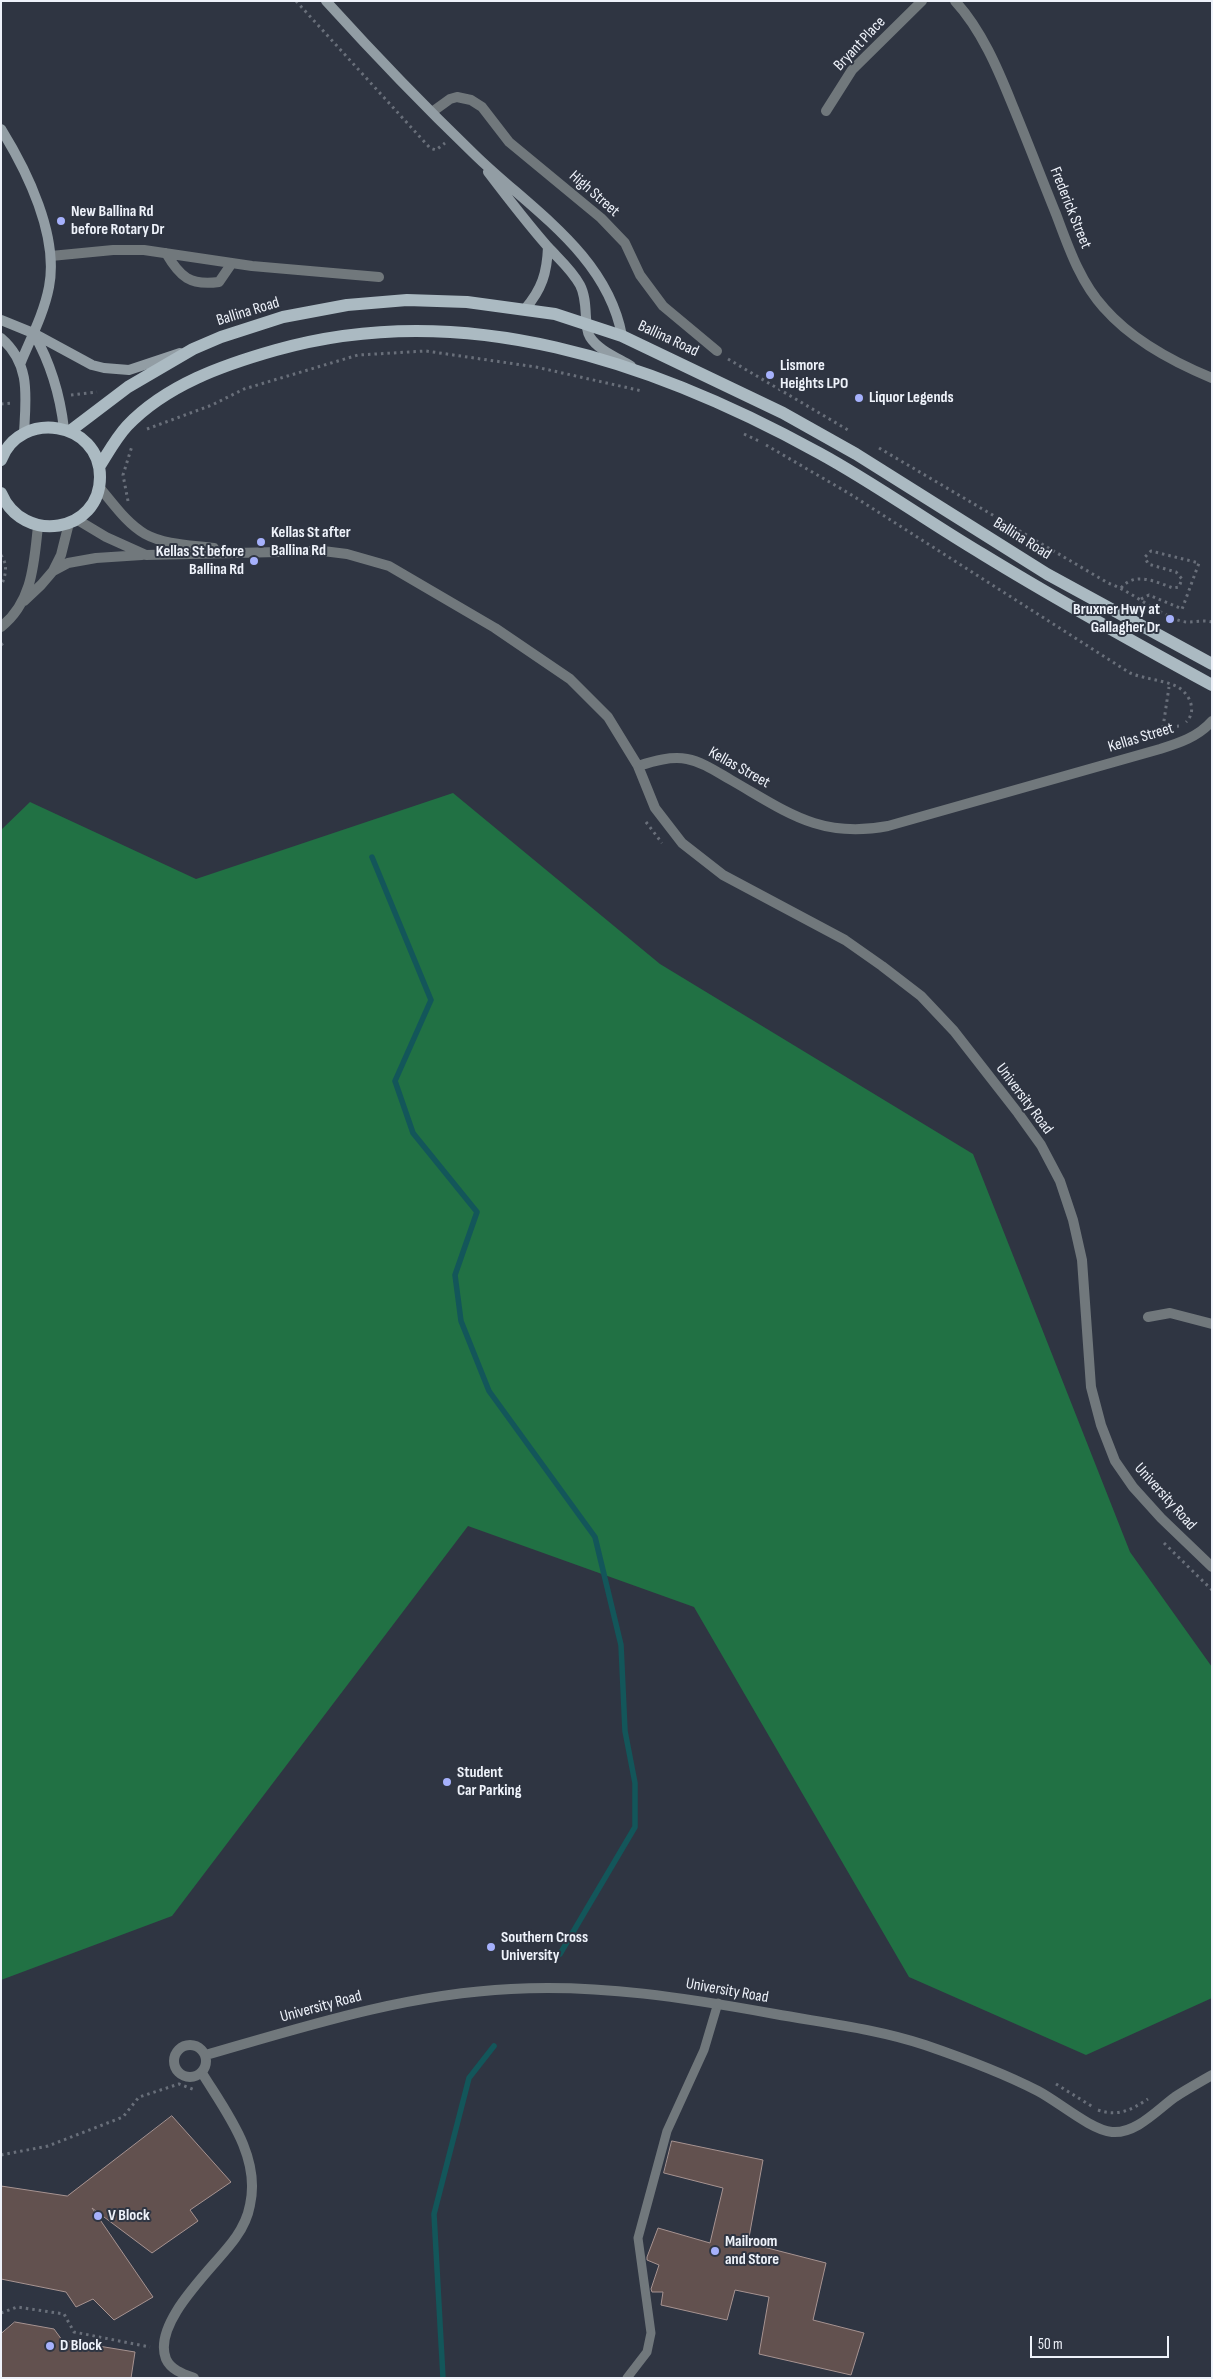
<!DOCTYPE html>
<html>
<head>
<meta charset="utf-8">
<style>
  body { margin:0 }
  #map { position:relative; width:1213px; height:2379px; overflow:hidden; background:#2f3542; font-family:"Sofia Sans Condensed",sans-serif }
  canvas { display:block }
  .frame { position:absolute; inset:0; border:2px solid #eef2fa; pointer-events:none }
  .scale { position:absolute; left:1030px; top:2336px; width:139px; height:22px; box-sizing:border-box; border:2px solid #eef2fa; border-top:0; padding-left:6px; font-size:15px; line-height:18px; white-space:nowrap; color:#eef2fa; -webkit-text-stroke:4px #2f3542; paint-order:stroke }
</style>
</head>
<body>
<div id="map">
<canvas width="1213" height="2379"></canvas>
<div class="frame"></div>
<div class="scale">50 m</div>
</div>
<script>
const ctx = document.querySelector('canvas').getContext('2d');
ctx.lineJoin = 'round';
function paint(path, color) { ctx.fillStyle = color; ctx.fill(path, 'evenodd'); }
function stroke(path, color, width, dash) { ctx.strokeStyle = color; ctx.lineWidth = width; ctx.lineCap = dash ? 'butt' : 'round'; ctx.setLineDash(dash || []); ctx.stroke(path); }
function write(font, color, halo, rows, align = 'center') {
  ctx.font = font + ' "Sofia Sans Condensed",sans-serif'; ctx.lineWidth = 4; ctx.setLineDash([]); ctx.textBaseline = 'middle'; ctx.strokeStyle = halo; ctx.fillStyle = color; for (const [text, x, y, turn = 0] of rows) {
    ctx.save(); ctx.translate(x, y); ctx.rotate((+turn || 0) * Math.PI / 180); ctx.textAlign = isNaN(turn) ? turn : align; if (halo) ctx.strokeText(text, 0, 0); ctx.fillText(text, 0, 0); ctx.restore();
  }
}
const forest = new Path2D(`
  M453,793L660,964L973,1154L1130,1552L1212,1667V1998L1086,2055L909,1977L694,1607L468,1526L172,1916L1,1980V830L30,802L196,879Z`);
const stream = new Path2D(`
  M372,857L431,1000L395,1081L413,1133L477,1212L455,1275L461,1321L489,1391L595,1537L621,1645L625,1731L635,1783V1827L560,1954
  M443,2378L434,2214L469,2078L494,2046`);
const building = new Path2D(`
  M172,2116L231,2182L190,2210L198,2221L152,2253L92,2208L153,2297L114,2320L93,2299L76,2307L66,2292L1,2279V2186L67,2196Z
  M672,2141L763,2160L748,2243L826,2263L813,2320L864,2333L851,2375L759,2354L769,2297L735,2290L727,2320L661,2305L663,2292H652L651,2289L659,2265L647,2260V2257L658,2228L710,2243L723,2188L664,2173Z
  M15,2322L54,2329L62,2340L135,2352L131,2378H1V2334Z`);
const path = new Path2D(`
  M296,1L430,148L436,150L445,143
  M728,359L848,430
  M71,395L97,392
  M1,404L13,403
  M147,429L212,405L244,389L358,355L426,351L536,367L642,391
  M744,434L759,441
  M766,445L850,494L1130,673C1145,679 1162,680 1176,686C1189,692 1198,711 1186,722
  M879,448L1108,583C1133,592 1157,614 1181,621C1191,624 1201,619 1212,622
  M128,501L123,475L132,446
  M1,555C8,565 6,575 1,586
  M1121,588C1135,571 1156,582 1173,588L1179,587L1182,579L1176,572L1148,564L1145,557L1151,551L1199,563L1181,612
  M1141,599L1149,595L1182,609
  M1,645L6,641
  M1164,727L1179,726
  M1162,734L1169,687
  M646,822L662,843
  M1164,1543L1212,1590
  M1056,2084L1093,2107
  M1098,2110C1118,2117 1131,2110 1148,2099
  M1,2155L48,2146L123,2117L139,2097L179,2084L195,2090
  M1,2313L17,2307L64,2314L74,2332L150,2347`);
const lane = new Path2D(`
  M627,2378L647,2352L651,2333L638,2238L667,2131L704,2050L718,2003`);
const street = new Path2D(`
  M955,1C981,29 998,69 1012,104C1027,140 1041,177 1056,214C1068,246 1080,282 1104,308C1132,340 1173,362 1212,378
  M826,111L852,70L922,1
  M432,112L450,99L457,97L471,100L482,107L509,142L601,218L625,243L640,275L663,306L717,351
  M166,253C180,277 190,286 219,282L232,263
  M51,256L113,250H144L252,266L379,277
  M99,487C113,503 126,523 145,534C165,545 192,545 214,548
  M76,519L106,537L146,555L323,551L347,554L389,566L495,628L570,679L608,717L638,766L655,808L682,843L723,875L845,940L882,966L921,996L954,1031L1018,1113L1041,1145L1060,1181L1073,1220L1082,1260L1091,1387L1101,1425L1115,1461L1133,1487L1161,1518L1212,1567
  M53,571L61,555L69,523
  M24,601L41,585L53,571L68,563L96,558L142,555
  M1,627C33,602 34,562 38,526
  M638,766C654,761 671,756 687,759C703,762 717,772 731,780C787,812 820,839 888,826L1160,749C1179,743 1198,737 1212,721
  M1148,1317L1170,1313L1212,1324
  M174 2061a16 16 0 1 1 32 0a16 16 0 1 1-32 0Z
  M206,2055C306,2026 406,1994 511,1989C600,1984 687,1998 775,2014C825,2023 877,2029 925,2045C963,2058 1003,2073 1038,2091C1059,2102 1091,2130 1112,2132C1136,2134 1157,2110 1175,2097C1187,2089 1200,2082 1212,2075
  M194,2378C183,2374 171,2370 166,2359C151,2321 218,2264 236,2237C243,2227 248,2216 250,2205C261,2156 226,2112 202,2073`);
const secondary = new Path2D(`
  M326,1C374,54 423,105 474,154C529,208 607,254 622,336
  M1,129C27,171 59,236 49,287C44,313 31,338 21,362
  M488,172C507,197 527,223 548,247C559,259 572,270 580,285C589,302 583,326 590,337C598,350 618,358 631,366
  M525,309C542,289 547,273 548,247
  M1,320L33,333L92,365L104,368L129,370L180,353
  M34,334C51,364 60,394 64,429
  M1,338C31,364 26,396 24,433`);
const primary = new Path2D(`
  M70,431L128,387L193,349L221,337L283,317L347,305L407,300L467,302L555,314L622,336L783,413L856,454L1047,574L1212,664
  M1,460C20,409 100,421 100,477C100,533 23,545 1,493
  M99,467C108,453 116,438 127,426C166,385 223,365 276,350C464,297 654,362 819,453C876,484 928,522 984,555C1059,601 1135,643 1212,685`);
const markers = [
  [61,221,5,"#a6b1fc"],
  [770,375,5,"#a6b1fc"],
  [859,398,5,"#a6b1fc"],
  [261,542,5,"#a6b1fc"],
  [254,561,5,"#a6b1fc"],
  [1170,619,5,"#a6b1fc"],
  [447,1782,5,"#a6b1fc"],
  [491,1947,5,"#a6b1fc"],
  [98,2216,5,"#a6b1fc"],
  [715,2251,5,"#a6b1fc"],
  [50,2346,5,"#a6b1fc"]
];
const streetNames = [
  ["Bryant Place",860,44,-47],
  ["High Street",594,194,41],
  ["Frederick Street",1070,208,68],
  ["Ballina Road",248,312,-17],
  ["Ballina Road",668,339,25],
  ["Ballina Road",1022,539,32],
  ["Kellas Street",1141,738,-17],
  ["Kellas Street",739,768,29],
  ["University Road",1024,1099,53],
  ["University Road",1165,1497,48],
  ["University Road",727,1991,10],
  ["University Road",321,2007,-15]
];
const poiNames = [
  ["New Ballina Rd",71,212],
  ["before Rotary Dr",71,230],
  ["Lismore",780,366],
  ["Heights LPO",780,384],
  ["Liquor Legends",869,398],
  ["Kellas St after",271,533],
  ["Ballina Rd",271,551],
  ["Kellas St before",244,552,"right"],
  ["Ballina Rd",244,570,"right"],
  ["Bruxner Hwy at",1160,610,"right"],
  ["Gallagher Dr",1160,628,"right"],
  ["Student",457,1773],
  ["Car Parking",457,1791],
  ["Southern Cross",501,1938],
  ["University",501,1956],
  ["V Block",108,2216],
  ["Mailroom",725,2242],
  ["and Store",725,2260],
  ["D Block",60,2346]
];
paint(forest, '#217144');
stroke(stream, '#13565a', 5.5);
paint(building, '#62514f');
stroke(building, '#a69391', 1);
stroke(path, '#696f7a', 3, [2.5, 4]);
stroke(lane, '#71787c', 9);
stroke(street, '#71787c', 10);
stroke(secondary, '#929da4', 10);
stroke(primary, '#abbac2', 12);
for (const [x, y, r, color] of markers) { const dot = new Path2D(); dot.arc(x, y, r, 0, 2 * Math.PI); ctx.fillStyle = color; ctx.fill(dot); stroke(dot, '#2f3542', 2); }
write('16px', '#eef2fa', '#2f3542', streetNames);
write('bold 16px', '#eef2fa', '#2f3542', poiNames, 'left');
</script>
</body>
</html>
